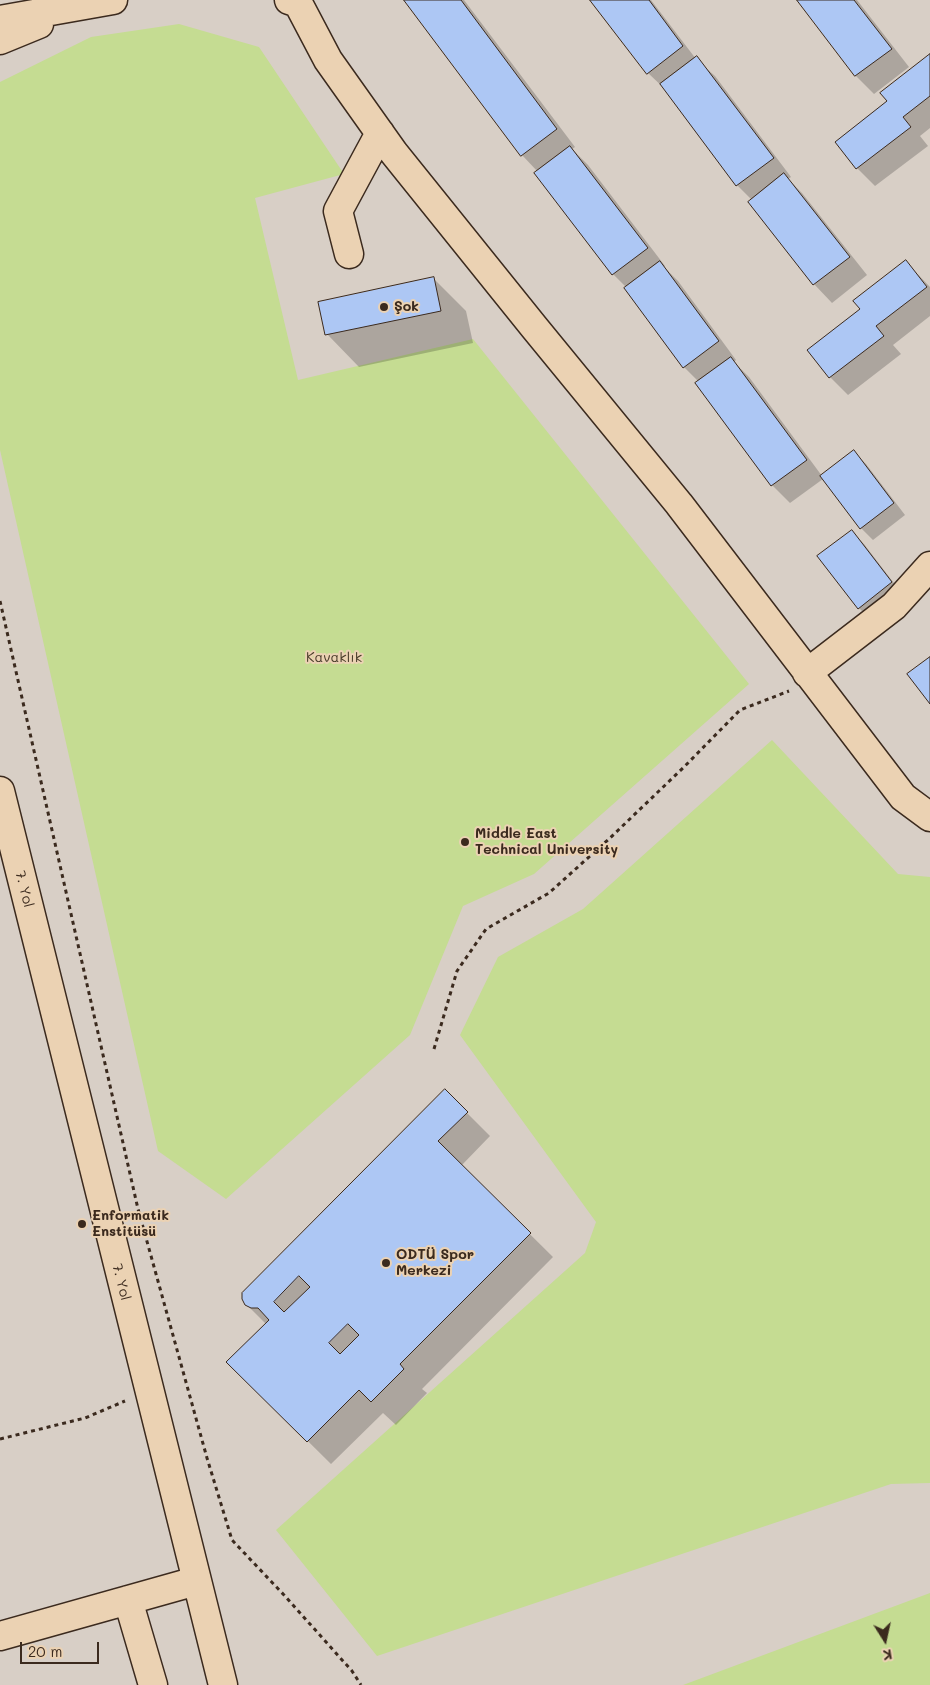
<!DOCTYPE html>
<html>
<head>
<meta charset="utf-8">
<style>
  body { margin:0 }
  #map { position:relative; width:930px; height:1685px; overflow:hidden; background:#ebd2b3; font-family:Mali,sans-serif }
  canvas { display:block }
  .north { position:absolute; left:860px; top:1615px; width:50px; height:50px; -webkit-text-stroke:4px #ebd2b3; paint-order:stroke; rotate:170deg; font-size:14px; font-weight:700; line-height:20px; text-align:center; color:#3b2a1e }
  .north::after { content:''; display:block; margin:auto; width:18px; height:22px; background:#3b2a1e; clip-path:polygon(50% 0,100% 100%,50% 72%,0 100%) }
  .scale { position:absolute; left:20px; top:1642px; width:79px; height:22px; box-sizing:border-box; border:2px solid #3b2a1e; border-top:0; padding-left:6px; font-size:15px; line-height:18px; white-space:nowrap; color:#3b2a1e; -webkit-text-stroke:4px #ebd2b3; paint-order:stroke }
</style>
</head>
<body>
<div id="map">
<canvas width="930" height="1685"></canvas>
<div class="north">K</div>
<div class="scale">20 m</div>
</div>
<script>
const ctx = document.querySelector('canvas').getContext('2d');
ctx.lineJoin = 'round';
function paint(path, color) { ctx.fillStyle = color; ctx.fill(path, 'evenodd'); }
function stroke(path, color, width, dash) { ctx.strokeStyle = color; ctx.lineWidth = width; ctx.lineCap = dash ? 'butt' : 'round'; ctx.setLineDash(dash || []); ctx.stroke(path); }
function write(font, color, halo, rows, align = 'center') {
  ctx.font = font + ' Mali,sans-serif'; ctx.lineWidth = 4; ctx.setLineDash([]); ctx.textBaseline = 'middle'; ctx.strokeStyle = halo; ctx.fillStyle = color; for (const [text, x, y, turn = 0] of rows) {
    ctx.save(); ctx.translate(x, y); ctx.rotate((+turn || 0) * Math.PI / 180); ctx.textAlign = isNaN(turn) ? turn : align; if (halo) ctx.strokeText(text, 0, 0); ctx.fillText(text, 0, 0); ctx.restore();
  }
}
const built = new Path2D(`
  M0,0H930V1685H0Z`);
const green = new Path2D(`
  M179,24L259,47L344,174L255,198L298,380L473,339L749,684L534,874L463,906L410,1035L226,1199L158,1151L0,450V82L91,37Z
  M772,740L898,874L930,877V1483L891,1484L377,1656L276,1530L585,1253L596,1222L460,1035L498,957L583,909Z
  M930,1593V1685H683Z`);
const shadow = new Path2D(`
  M405,0H464L575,147L572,149L588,165L665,266L664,267L678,281L736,360L734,362L749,377L822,476L854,452L866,464L905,515L873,540L861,528L823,479L790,503L772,485L699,382L684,367L627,288L613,274L536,174L538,172L522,155Z
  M592,0H651L696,59L715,76L791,177L788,179L802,193L867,275L832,303L814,284L749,202L752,200L737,185L667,91L648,73Z
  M798,0H857L909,67L874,94L856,76Z
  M930,56V128L920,136L928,146L875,186L857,168L836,142L889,101Z
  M906,262L930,287V316L893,345L901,354L848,395L830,377L809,350L861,310Z
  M434,279L466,311L473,343L359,367L327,334Z
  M852,532L864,544L903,595L871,620L859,608Z
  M445,1091L490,1136L461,1166L553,1257L422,1389L427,1393L396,1425L383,1413L331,1464L228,1362L266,1324L246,1304Z`);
const building = new Path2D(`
  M404,0H461L557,129L521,156Z
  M590,0H649L683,46L647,74Z
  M797,0H854L892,49L855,76Z
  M930,54V96L903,117L911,127L856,169L835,142L887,101L880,93Z
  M697,56L774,158L736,186L660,84Z
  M570,146L648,248L612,275L534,173Z
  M784,173L850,257L813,285L748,202Z
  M906,260L927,287L876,326L884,336L829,378L807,350L860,309L853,301Z
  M660,261L719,341L683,368L624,288Z
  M434,277L441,311L325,335L318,302Z
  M731,357L807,460L771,486L695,383Z
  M854,450L894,503L860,529L820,476Z
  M852,530L892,582L858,609L817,556Z
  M930,657V704L907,674Z
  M445,1089L468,1112L438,1141L531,1233L400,1364L404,1369L371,1402L359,1390L307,1442L226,1362L269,1320L258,1308H251L245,1305L242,1299V1293ZM299,1276L310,1287L284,1312L274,1302ZM348,1324L359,1335L340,1354L329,1343Z`);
const path = new Path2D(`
  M0,601L138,1209L207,1458L232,1540L284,1595L352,1671L361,1685
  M434,1049L457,971L486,929L549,893L610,838L684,767L740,710L789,691
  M0,1439L85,1418L125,1401`);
const minor = new Path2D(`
  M289,0L298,3L328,60L394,153L534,327L679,504L903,797L930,817
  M0,20L113,0
  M0,40L39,24
  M349,254L338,211L380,133
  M807,673L894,606L930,566
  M0,791L223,1685
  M128,1600L153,1685
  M0,1636L196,1581`);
const markers = [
  [384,307,5,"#3b2a1e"],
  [465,842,5,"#3b2a1e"],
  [82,1224,5,"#3b2a1e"],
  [386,1263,5,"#3b2a1e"]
];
const poiNames = [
  ["Şok",394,307],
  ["Middle East",475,834],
  ["Technical University",475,850],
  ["Enformatik",92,1216],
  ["Enstitüsü",92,1232],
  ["ODTÜ Spor",396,1255],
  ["Merkezi",396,1271]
];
const parkNames = [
  ["Kavaklık",334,658]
];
const streetNames = [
  ["7. Yol",24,889,76],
  ["7. Yol",121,1282,76]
];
paint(built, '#d8cfc6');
paint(green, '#c5dc92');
paint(shadow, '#0003');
paint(building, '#adc7f4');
stroke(building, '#3b2a1e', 1);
stroke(minor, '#3b2a1e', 31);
stroke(path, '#3b2a1e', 3, [4, 4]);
stroke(minor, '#ebd2b3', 28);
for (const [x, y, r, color] of markers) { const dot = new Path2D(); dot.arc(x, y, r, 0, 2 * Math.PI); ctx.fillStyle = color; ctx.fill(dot); stroke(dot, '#ebd2b3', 2); }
write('bold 14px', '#3b2a1e', '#ebd2b3', poiNames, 'left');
write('14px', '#493c2a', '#ebd2b3', parkNames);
write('14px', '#3b2a1e', '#ebd2b3', streetNames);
</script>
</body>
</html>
